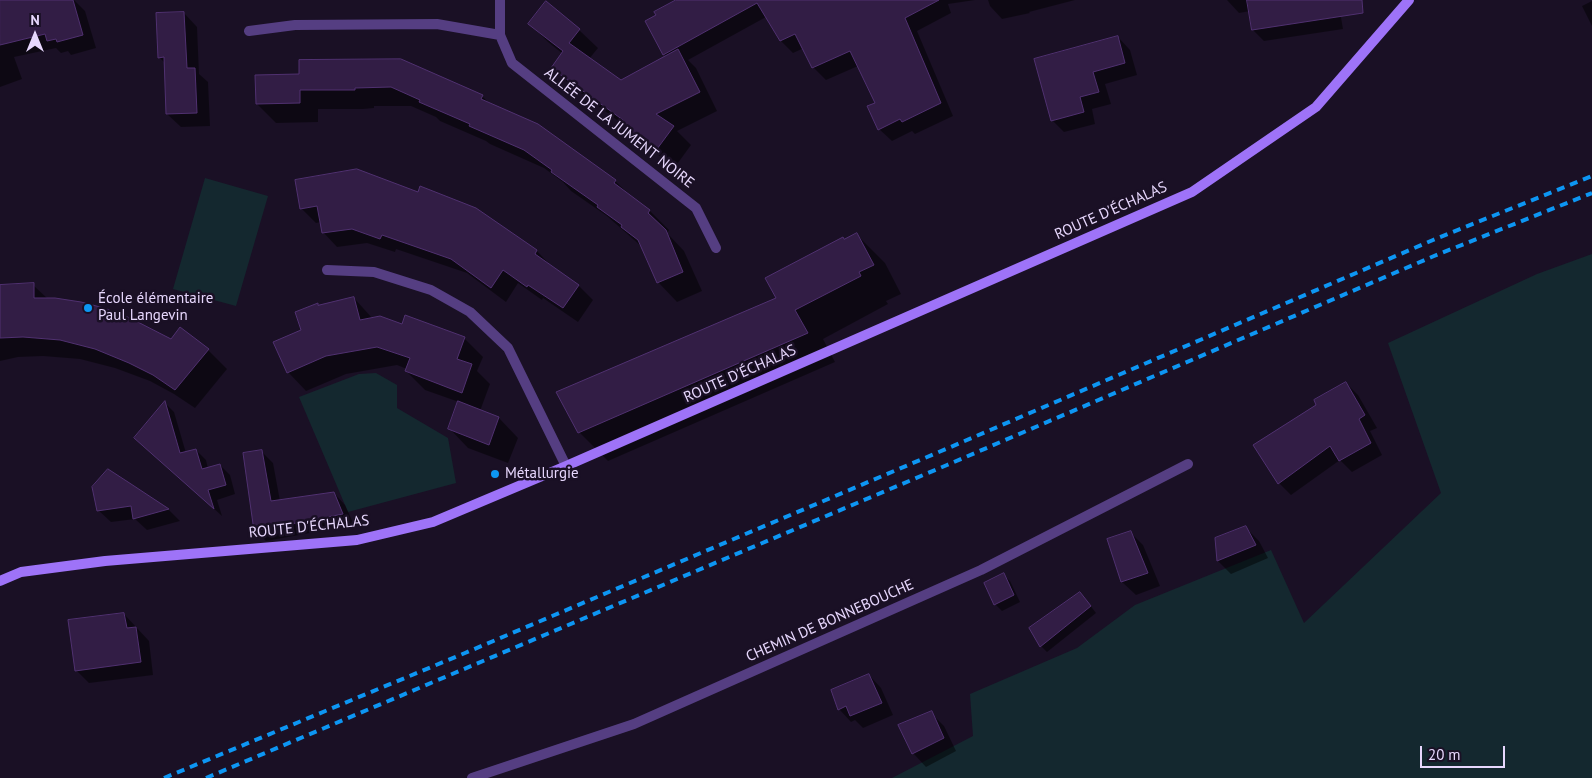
<!DOCTYPE html>
<html>
<head>
<meta charset="utf-8">
<style>
  body { margin:0 }
  #map { position:relative; width:1592px; height:778px; overflow:hidden; background:#1a1025; font-family:"PT Sans",sans-serif }
  canvas { display:block }
  .north { position:absolute; left:10px; top:10px; width:50px; height:50px; -webkit-text-stroke:4px #1a1025; paint-order:stroke; rotate:0deg; font-size:14px; font-weight:700; line-height:20px; text-align:center; color:#e7d7fd }
  .north::after { content:''; display:block; margin:auto; width:18px; height:22px; background:#e7d7fd; clip-path:polygon(50% 0,100% 100%,50% 72%,0 100%) }
  .scale { position:absolute; left:1420px; top:746px; width:85px; height:22px; box-sizing:border-box; border:2px solid #e7d7fd; border-top:0; padding-left:6px; font-size:15px; line-height:18px; white-space:nowrap; color:#e7d7fd; -webkit-text-stroke:4px #1a1025; paint-order:stroke }
</style>
</head>
<body>
<div id="map">
<canvas width="1592" height="778"></canvas>
<div class="north">N</div>
<div class="scale">20 m</div>
</div>
<script>
const ctx = document.querySelector('canvas').getContext('2d');
ctx.lineJoin = 'round';
function paint(path, color) { ctx.fillStyle = color; ctx.fill(path, 'evenodd'); }
function stroke(path, color, width, dash) { ctx.strokeStyle = color; ctx.lineWidth = width; ctx.lineCap = dash ? 'butt' : 'round'; ctx.setLineDash(dash || []); ctx.stroke(path); }
function write(font, color, halo, rows, align = 'center') {
  ctx.font = font + ' "PT Sans",sans-serif'; ctx.lineWidth = 5; ctx.setLineDash([]); ctx.textBaseline = 'middle'; ctx.strokeStyle = halo; ctx.fillStyle = color; for (const [text, x, y, turn = 0] of rows) {
    ctx.save(); ctx.translate(x, y); ctx.rotate((+turn || 0) * Math.PI / 180); ctx.textAlign = isNaN(turn) ? turn : align; if (halo) ctx.strokeText(text, 0, 0); ctx.fillText(text, 0, 0); ctx.restore();
  }
}
const green = new Path2D(`
  M205,178L268,196L236,306L173,289Z
  M1592,254V778H892L973,736L970,694L1077,648L1135,605L1271,550L1304,623L1441,493L1388,343L1537,274Z
  M376,373L397,385V408L448,438L456,483L348,512L299,397L359,374Z`);
const shadow = new Path2D(`
  M45,0H74L85,11L96,48L71,55L68,51L61,53L56,48L14,57L22,79L0,87V26Z
  M679,0H975L948,4L951,13L917,31L953,116L915,134L912,131L892,141L879,129L877,103L858,66L826,80L813,67L804,48L793,53L781,41L766,17L688,60L696,68L717,111L677,131L691,145L675,167L640,142L621,123L571,86L553,68L563,54L548,42L530,24L546,3L579,30L598,48L589,59L621,81L666,57L664,54Z
  M988,0H1075L1029,12L1030,13L1002,19L990,6Z
  M1227,0H1338L1343,29L1264,41L1253,30L1250,11L1239,13Z
  M1592,1V26L1582,6Z
  M184,13L197,27L199,74L208,82L210,126L181,127L167,114L165,63L159,57Z
  M1118,37L1130,50L1137,75L1105,84L1111,104L1092,109L1095,124L1064,132L1052,120Z
  M300,76L482,96L491,105L537,125L615,181L634,199L650,211L669,230L667,233L684,251L702,291L677,302L658,282L642,247L607,216L571,191L563,182L544,168L490,144L486,141L440,121L436,117L411,106H374V108L363,109H318V122L276,123L257,104Z
  M296,181L418,194L476,209L537,251L551,266L579,286L593,300L578,322L543,298L542,300L518,283L506,302L467,273L396,249L395,252L367,243L337,247L323,232L321,222L316,223L301,208Z
  M856,234L885,263L901,294L886,301L888,304L823,339L835,362L608,461L580,433L557,393L778,299L844,240Z
  M33,285L48,299L171,340L208,350L227,369L195,408L174,394L150,381L115,368L80,359L43,356L18,357L0,361V286Z
  M354,298L373,319L464,338L483,357L477,371L490,384L480,411L499,418L518,438L508,463L468,448L449,428L459,402L425,390L406,371L407,369L397,365L346,374L306,391L288,372L303,331L319,306Z
  M1346,383L1358,395L1377,428L1370,431L1382,455L1352,472L1340,460L1291,495L1279,483L1318,405Z
  M165,403L174,412L186,453L196,450L206,460L208,469L220,465L230,475L235,494L217,500L222,516L146,447Z
  M262,452L273,463L280,501L334,493L345,505L354,525L266,541L255,530Z
  M108,470L168,509L180,521L147,530L135,519L111,522L98,510Z
  M1246,528L1259,541L1268,558L1231,574L1218,561L1217,538Z
  M1130,532L1143,545L1160,586L1136,595L1122,582L1109,540Z
  M1003,575L1010,581L1020,602L1002,611L995,604L986,583Z
  M1086,600L1096,613L1047,652L1041,646Z
  M124,614L149,641L153,675L89,683L76,670Z
  M869,675L881,688L893,715L863,728L855,720L851,722L839,709Z
  M931,713L944,726L956,751L926,767L913,753L900,726Z`);
const building = new Path2D(`
  M0,0H73L83,35L57,42L56,39L47,41L45,34L0,45Z
  M676,0H939L905,18L941,103L902,122L900,119L878,130L867,106L875,103L850,51L812,68L795,34L780,41L757,3L663,55L645,21L656,15L654,12Z
  M1247,0H1362L1363,13L1252,30Z
  M546,1L580,29L569,43L621,80L678,49L700,92L656,114L674,126L657,149L620,124L623,120L551,68L563,51L528,24Z
  M184,12L187,68H195L197,113L166,114L164,57L158,58L156,13Z
  M1118,36L1125,63L1093,72L1099,92L1080,97L1084,112L1051,121L1034,59Z
  M401,59L483,95L481,99L538,124L616,180L614,183L650,210L648,213L666,230L683,272L657,283L638,240L621,227L622,225L597,207L598,205L551,172L552,170L524,150L469,126L470,124L419,102L420,100L391,87L355,88V90H300V103L256,104L255,75L299,74V60Z
  M357,169L418,192L420,186L476,208L537,250L535,254L579,285L563,308L528,285L527,287L503,270L491,288L451,259L382,235L380,239L352,229L322,233L317,206L300,209L295,180Z
  M857,233L874,265L859,272L861,276L795,310L808,333L578,433L556,392L776,298L765,278L843,237L844,239Z
  M34,283V298H55L81,302L104,308L130,318L171,339L180,327L209,349L175,390L153,375L129,363L95,349L60,340L23,337L0,338V285Z
  M354,297L360,320L380,316L402,324L405,315L465,337L457,359L472,364L462,393L405,371L410,358L377,347L326,356L287,373L273,342L301,330L295,312L318,303V305Z
  M1346,382L1365,415L1359,419L1371,443L1339,461L1330,446L1278,484L1253,445L1316,405L1314,400Z
  M165,401L180,453L196,449L202,469L220,464L226,485L208,490L214,509L134,438Z
  M458,401L499,417L489,445L448,429Z
  M262,450L271,501L334,492L343,514L254,531L243,453Z
  M108,469L128,482L169,509L133,519L131,506L97,511L92,487Z
  M1246,526L1256,545L1217,561L1215,538Z
  M1131,531L1148,573L1121,582L1107,539Z
  M1004,573L1014,595L994,605L984,583Z
  M1080,592L1091,606L1040,647L1029,628Z
  M124,613L127,628L136,627L141,662L75,671L68,620Z
  M869,674L882,703L850,716L846,706L838,710L831,690Z
  M932,711L944,738L912,754L898,725Z`);
const street = new Path2D(`
  M500,0V35L512,63L696,208L716,248
  M249,31L295,25L437,24L500,35
  M327,270L374,272L431,290L470,312L508,348L566,466
  M472,778L634,724L981,570L1188,464`);
const secondary = new Path2D(`
  M0,581L21,572L105,561L357,540L433,522L566,466L1192,192L1316,107L1409,0`);
const rail = new Path2D(`
  M164,778L465,653L946,449L1433,240L1592,176
  M206,778L947,465L1434,256L1592,193`);
const markers = [
  [88,308,5,"#0d96f3"],
  [495,474,5,"#0d96f3"]
];
const streetNames = [
  ["ALLÉE DE LA JUMENT NOIRE",619,128,38],
  ["ROUTE D'ÉCHALAS",1111,211,-24],
  ["ROUTE D'ÉCHALAS",740,374,-24],
  ["ROUTE D'ÉCHALAS",309,527,-6],
  ["CHEMIN DE BONNEBOUCHE",830,621,-24]
];
const poiNames = [
  ["École élémentaire",98,299],
  ["Paul Langevin",98,316],
  ["Métallurgie",505,474]
];
paint(green, '#14282f');
paint(shadow, '#0007');
paint(building, '#321d45');
stroke(building, '#503170', 1);
stroke(street, '#553e82', 10);
stroke(secondary, '#9e73f8', 10);
stroke(rail, '#0d96f3', 4, [8, 6]);
for (const [x, y, r, color] of markers) { const dot = new Path2D(); dot.arc(x, y, r, 0, 2 * Math.PI); ctx.fillStyle = color; ctx.fill(dot); stroke(dot, '#1a1025', 2); }
write('15px', '#e7d7fd', '#1a1025', streetNames);
write('15px', '#e7d7fd', '#1a1025', poiNames, 'left');
</script>
</body>
</html>
